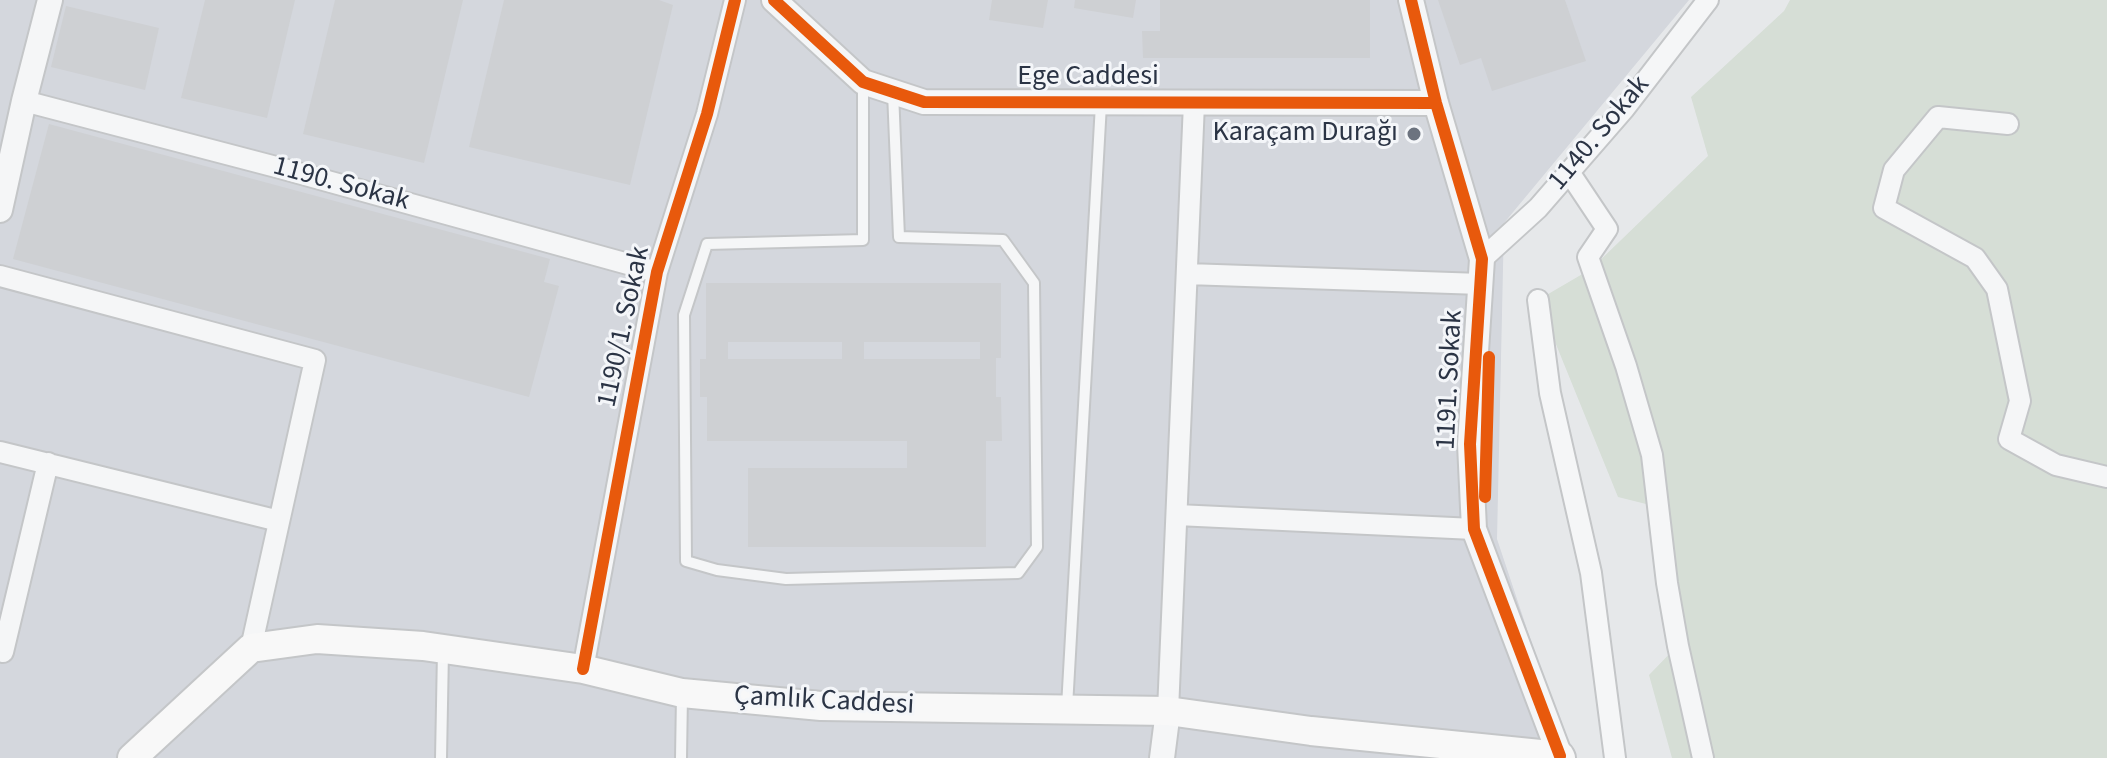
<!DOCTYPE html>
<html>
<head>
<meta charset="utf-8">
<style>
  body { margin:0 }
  canvas { display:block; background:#e6e8ea }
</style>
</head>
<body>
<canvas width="2107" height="758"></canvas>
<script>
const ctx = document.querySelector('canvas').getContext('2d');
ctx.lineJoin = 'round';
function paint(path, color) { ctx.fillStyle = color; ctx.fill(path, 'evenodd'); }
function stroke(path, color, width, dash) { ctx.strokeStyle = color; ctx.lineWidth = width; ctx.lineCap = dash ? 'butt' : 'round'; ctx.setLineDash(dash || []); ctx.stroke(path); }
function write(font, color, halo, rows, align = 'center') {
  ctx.font = font + ' "Source Sans 3",sans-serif'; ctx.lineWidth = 6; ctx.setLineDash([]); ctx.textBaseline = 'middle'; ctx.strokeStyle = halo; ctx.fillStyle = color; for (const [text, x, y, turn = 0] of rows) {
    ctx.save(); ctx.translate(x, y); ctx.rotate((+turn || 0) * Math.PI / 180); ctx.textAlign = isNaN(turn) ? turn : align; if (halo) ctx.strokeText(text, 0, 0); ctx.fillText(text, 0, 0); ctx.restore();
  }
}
const built = new Path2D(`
  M0,0H1689L1504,223L1497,539L1570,758H0Z`);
const green = new Path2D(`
  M1790,0H2107V758H1672L1649,675L1678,645L1658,507L1618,497L1538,300L1591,269L1708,156L1691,97L1784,11Z`);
const building = new Path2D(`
  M205,0H295L267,118L181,98Z
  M335,0H463L424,163L303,134Z
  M504,0H659L673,5L630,185L469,147Z
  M992,0H1048L1043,28L989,20Z
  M1075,0H1136L1133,18L1074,8Z
  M1160,0H1370V58H1143L1142,31H1160Z
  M1438,0H1565L1586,61L1492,91L1481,58L1460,65Z
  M66,6L159,28L145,90L51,67Z
  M49,124L550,259L544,282L559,286L529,397L13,259Z
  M706,283H1001V358H996V397H1001L1002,441H986V547H748V468H907V441H707V397H700V359H706ZM728,342H842V359H728ZM864,342H980V359H864Z`);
const service = new Path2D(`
  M863,82V240L707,244L684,315L686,561L717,570L786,579L1018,573L1037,547L1034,283L1003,240L899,237L893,92
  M1067,707L1101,104
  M441,758L443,651
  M681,758L682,695`);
const minor = new Path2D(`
  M24,101L280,168L657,272
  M2008,124L1938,117L1894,170L1884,208L1975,258L1997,289L2020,401L2009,439L2056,465L2107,477
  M1569,172L1607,229L1588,257L1626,366L1652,455L1667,583L1678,646L1703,758
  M1482,259L1538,208L1624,109L1708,0
  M1187,274L1481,284
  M0,276L315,360L251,648
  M1538,300L1550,393L1591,573L1615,758
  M0,452L279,521
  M1177,515L1474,529
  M3,652L48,463
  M583,669L657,272L707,114L735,0
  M1168,711L1194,103`);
const tertiary = new Path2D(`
  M774,0L863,82L924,102L1436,103
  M1411,0L1436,103L1482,259L1470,444L1474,529L1560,756
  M0,210L24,101L50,0
  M1162,758L1168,711`);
const secondary = new Path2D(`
  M132,758L251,648L317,639L423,646L583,669L682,693L821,706L1168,711L1311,731L1560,756L1561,758`);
const cycleway = new Path2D(`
  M774,0L863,82L924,102L1436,103
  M1411,0L1436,103L1482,259L1470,444L1474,529L1560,756
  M1485,497L1489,357
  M583,669L657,272L707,114L735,0`);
const markers = [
  [1414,134,8,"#6c737f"]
];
const streetNames = [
  ["Ege Caddesi",1088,78],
  ["1140. Sokak",1600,134,-50],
  ["1190. Sokak",341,185,15],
  ["1190/1. Sokak",625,327,-78],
  ["1191. Sokak",1451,380,-87],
  ["Çamlık Caddesi",824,702,3]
];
const poiNames = [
  ["Karaçam Durağı",1398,134]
];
paint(built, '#d4d7dd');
paint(green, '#d6ded6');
paint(building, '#ced0d3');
stroke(service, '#c4c6c8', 14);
stroke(minor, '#c4c6c8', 24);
stroke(tertiary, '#c4c6c8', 28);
stroke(secondary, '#c4c6c8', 32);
stroke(service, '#f5f6f7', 10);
stroke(minor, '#f5f6f7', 20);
stroke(tertiary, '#f5f6f7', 24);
stroke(secondary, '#f8f8f8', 28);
stroke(cycleway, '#e8590c', 12);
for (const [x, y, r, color] of markers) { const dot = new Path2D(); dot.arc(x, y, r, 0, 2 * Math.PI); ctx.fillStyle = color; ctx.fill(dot); stroke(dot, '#f4f6f9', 3); }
write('28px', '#2b3445', '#f4f6f9', streetNames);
write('28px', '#2b3445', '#f4f6f9', poiNames, 'right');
</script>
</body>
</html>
